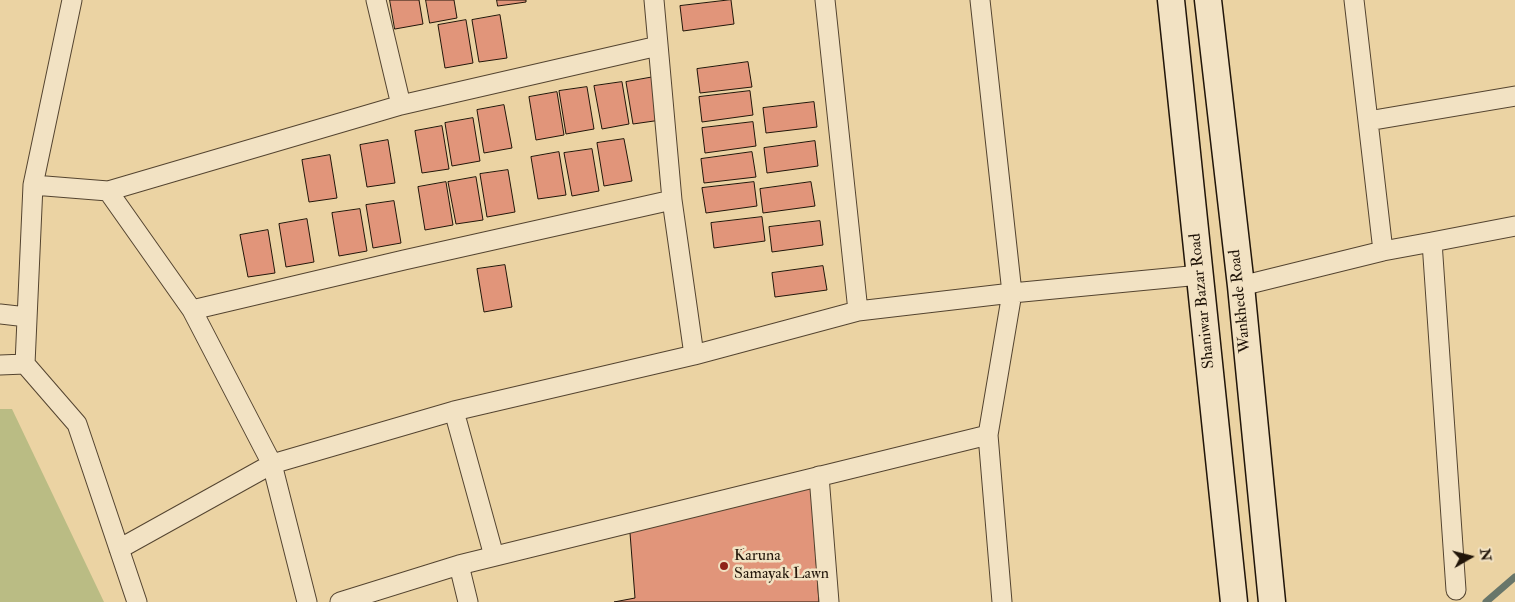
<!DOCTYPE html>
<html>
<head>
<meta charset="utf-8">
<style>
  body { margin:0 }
  #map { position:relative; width:1515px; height:602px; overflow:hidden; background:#ebd3a3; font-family:"IM FELL Double Pica",serif }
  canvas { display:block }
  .north { position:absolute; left:1445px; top:532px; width:50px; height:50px; -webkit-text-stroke:4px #f2e2c3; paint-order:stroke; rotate:82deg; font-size:14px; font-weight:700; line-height:20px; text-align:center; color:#211509 }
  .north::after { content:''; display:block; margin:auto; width:18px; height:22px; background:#211509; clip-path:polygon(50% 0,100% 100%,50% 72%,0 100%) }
</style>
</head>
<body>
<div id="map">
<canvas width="1515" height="602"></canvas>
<div class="north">N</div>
</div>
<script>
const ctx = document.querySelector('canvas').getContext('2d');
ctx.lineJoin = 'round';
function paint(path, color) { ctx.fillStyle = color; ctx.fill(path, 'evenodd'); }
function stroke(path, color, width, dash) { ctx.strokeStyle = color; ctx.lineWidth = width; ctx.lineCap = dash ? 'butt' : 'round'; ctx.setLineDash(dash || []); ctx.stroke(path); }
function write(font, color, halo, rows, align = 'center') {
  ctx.font = font + ' "IM FELL Double Pica",serif'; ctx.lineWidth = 5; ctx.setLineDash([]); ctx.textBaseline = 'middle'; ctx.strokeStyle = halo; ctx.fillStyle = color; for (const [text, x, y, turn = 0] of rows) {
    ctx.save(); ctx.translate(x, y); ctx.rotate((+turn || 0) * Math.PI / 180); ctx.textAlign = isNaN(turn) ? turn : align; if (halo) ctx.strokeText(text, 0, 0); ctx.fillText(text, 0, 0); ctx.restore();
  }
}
const green = new Path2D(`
  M0,409H12L104,602H0Z`);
const stream = new Path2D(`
  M1486,602L1515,577`);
const building = new Path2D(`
  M390,0H419L423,24L395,29Z
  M426,0H454L457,18L430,23Z
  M497,0H526V2L498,6Z
  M731,0L734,24L683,31L680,6Z
  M500,15L507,58L479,62L472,20Z
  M466,20L473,63L445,68L438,25Z
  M748,62L752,87L700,93L697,69Z
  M654,77L661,120L633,124L626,82Z
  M622,82L629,124L602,129L594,86Z
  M587,87L594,129L566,134L559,91Z
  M750,91L753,115L702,122L699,97Z
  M557,92L564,135L536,140L529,97Z
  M814,102L817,127L766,133L763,108Z
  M504,105L512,148L484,153L477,110Z
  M473,118L480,161L452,166L445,123Z
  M753,122L756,146L705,153L702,128Z
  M442,126L449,169L422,173L415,131Z
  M624,139L632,181L604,186L597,143Z
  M388,140L395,183L367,187L360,145Z
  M815,141L818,166L767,173L764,148Z
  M592,149L599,191L572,196L564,153Z
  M559,152L566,195L538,199L531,157Z
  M752,152L756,177L704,183L701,159Z
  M330,155L337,198L309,202L302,160Z
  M508,170L515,212L487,217L480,174Z
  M476,177L483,220L456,224L448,182Z
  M446,182L453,225L425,230L418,187Z
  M754,182L757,206L706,213L702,188Z
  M811,182L815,206L763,213L760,189Z
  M394,201L401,243L373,248L366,205Z
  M360,209L367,251L339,256L332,213Z
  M762,217L765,241L714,248L711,223Z
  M307,219L314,262L286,267L279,224Z
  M820,221L823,245L772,252L769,227Z
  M268,230L275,273L248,277L240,235Z
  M505,265L512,307L484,312L477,269Z
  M823,266L827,290L775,297L772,273Z
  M811,488L819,602H614L635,598L630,533Z`);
const street = new Path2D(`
  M654,0L672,200L694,355
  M825,0L858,311
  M1354,0L1383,251
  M401,105L658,46
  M1368,121L1515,96
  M33,185L72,0
  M108,191L401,105L376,0
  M1432,242L1515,226
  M1241,286L1383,251L1432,242L1456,590
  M192,310L404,260L672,200
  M0,314L27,317
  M25,364L33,185L108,191L192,310L272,464L119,549
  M0,365L25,364L77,424L137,602
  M454,411L494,556
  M819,476L829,602
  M459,565L468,602
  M307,602L272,464L454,411L694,355L858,311L1012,293L980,0
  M340,602L459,565L988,435
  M1002,602L988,435L1012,293L1200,275`);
const secondary = new Path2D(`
  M1171,0L1234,602
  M1208,0L1241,286L1272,602`);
const markers = [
  [724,566,5,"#8f2418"]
];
const streetNames = [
  ["Shaniwar Bazar Road",1203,301,-96],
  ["Wankhede Road",1241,301,-96]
];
const poiNames = [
  ["Karuna",734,557],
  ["Samayak Lawn",734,575]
];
paint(green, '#babc84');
stroke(stream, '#68766a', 7);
paint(building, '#e1957a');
stroke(building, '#211509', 1);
stroke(street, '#544430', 21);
stroke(secondary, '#211509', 29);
stroke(street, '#f2e2c3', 19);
stroke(secondary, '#f2e2c3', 26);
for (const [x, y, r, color] of markers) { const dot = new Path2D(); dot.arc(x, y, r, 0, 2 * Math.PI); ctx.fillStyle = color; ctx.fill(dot); stroke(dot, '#f2e2c3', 2); }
write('16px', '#211509', '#f2e2c3', streetNames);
write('16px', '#211509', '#f2e2c3', poiNames, 'left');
</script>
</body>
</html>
